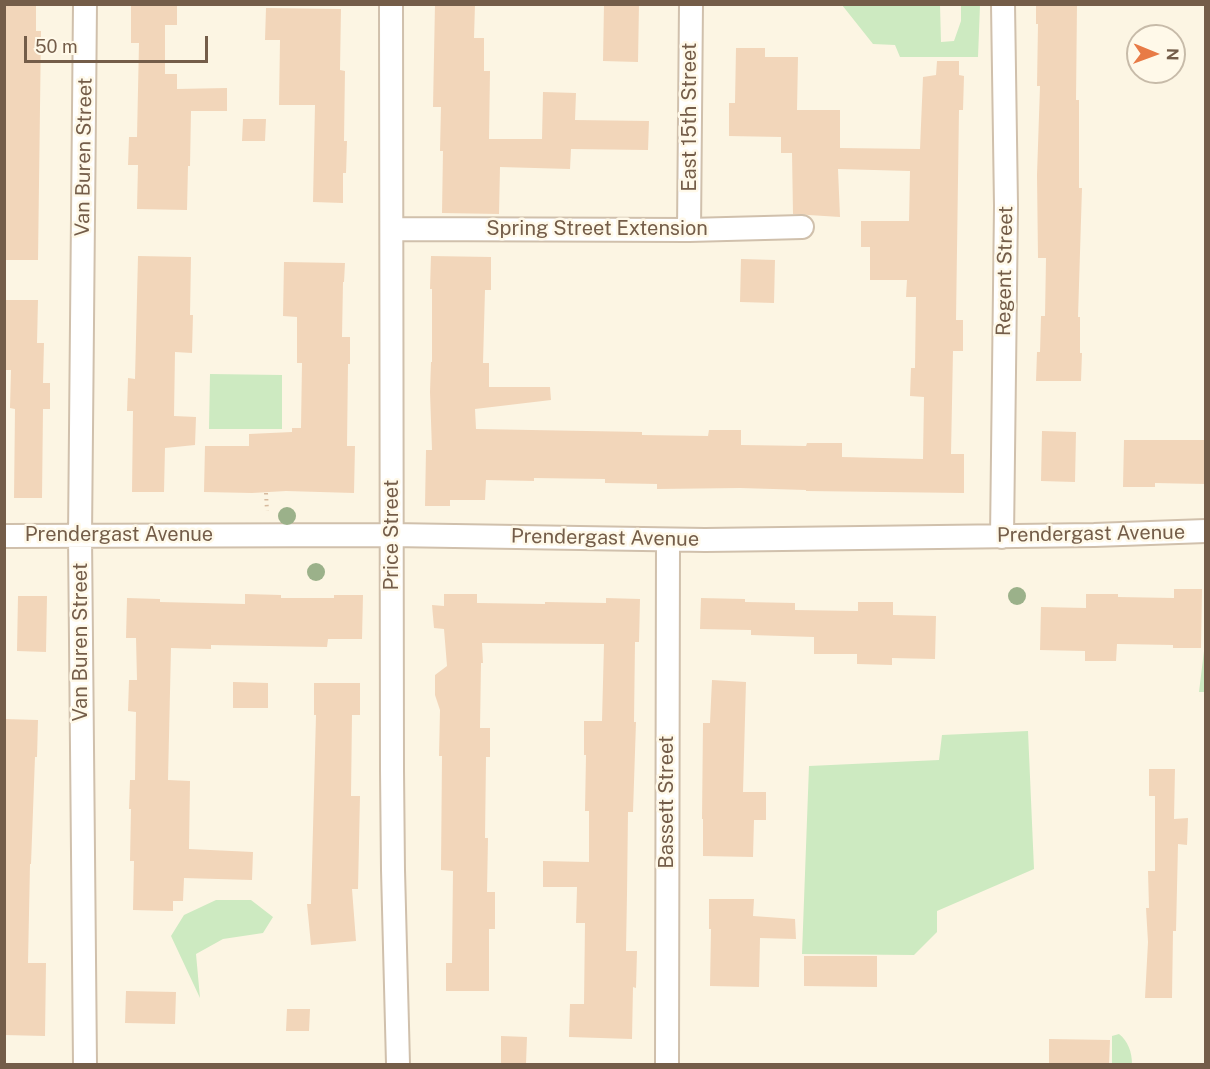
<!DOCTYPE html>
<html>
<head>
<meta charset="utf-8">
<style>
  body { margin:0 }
  #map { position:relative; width:1210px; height:1069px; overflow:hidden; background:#fcf5e3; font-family:"Public Sans",sans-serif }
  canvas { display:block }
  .frame { position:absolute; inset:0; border:6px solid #745d49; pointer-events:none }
  .north { position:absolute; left:1126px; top:24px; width:60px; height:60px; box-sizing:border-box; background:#fff9e9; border:2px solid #c7bba9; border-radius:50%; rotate:91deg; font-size:16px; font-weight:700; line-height:24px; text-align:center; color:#745d49 }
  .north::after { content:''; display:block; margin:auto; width:21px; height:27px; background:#e87b46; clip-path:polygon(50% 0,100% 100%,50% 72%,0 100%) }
  .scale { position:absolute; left:24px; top:36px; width:184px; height:27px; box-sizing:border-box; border:3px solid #745d49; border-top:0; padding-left:8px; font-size:18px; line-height:21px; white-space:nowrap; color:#745d49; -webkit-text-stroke:4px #fff9e9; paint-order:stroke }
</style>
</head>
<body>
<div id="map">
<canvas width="1210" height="1069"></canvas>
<div class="frame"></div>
<div class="north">N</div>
<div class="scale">50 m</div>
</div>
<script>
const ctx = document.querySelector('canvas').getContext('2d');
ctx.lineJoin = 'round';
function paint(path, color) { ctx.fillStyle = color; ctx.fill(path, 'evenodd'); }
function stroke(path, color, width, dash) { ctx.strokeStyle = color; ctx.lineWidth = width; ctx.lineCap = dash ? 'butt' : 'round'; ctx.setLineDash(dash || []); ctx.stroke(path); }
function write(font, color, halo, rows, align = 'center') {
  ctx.font = font + ' "Public Sans",sans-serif'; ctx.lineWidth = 5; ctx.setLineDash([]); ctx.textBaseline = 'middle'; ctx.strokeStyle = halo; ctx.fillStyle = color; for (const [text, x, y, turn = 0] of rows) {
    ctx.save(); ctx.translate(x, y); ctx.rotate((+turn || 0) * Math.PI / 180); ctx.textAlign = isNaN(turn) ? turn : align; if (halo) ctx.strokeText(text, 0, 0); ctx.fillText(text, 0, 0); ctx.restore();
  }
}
const green = new Path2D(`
  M842,5H940L941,42L954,41L961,21V5H980L978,57H900L895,45L873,44Z
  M210,374L282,375V429H209Z
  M1204,651H1205V692H1199Z
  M1028,731L1034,869L937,911V932L914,955L802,954L809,766L939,760L942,735Z
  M216,900H251L273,917L263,933L223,939L196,954L200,998L171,936L184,915Z
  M1119,1034C1128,1041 1132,1052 1132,1064H1112V1036Z`);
const building = new Path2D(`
  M4,4H36V31H41L38,260H4Z
  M131,4H177V25H165V74H177V89L227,88V111H191L190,166H188L187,210L137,209L138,165H128L129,137H137L139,43H131Z
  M435,4H475L474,38H484V71H490L489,139H542L543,92L576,93L575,120L649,121L648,150L571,149L570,169L500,167L499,214L442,213L443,151H440L441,107H433Z
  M604,4H639L638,62L603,61Z
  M1036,4H1077L1076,100H1079V188H1082L1078,317H1080V353H1082L1081,381H1036L1037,352H1040L1041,316H1045L1046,258H1038L1037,175L1040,86H1037L1038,24H1036Z
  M266,8L341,9L340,70L345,71L344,141H347L346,173H343V203L313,202L315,105H279L280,40H265Z
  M736,48H765V57H798L797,110H840V148L920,149L923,77L936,75L937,61H959V75L964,76L963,110H959L956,320H963V351H953L951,454H964V493L806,491V490L740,488L657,489V484L605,483V479L534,478V481L486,480L485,500H450V506H425L426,450H432L430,392L431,362H432V289H430L431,256L491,257V290H485L483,363H489V387H550L551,400L475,409L476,429L642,432V435L708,436L709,430H741V445L806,446L807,443H842V457L923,459L924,397L910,396L911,368H915L916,297H906L907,280H870V247H861V221H909L910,171L838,169L840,217L793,214L792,153H781V137L729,136V103H735Z
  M243,119H266L265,141H242Z
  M138,256L191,257L190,315H193L192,353L175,352L174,416L196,417L195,445L165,448L164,492H132L133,411H127L128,378L135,379Z
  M741,259L775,260L774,303L740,302Z
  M284,262L345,263L344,282H343L342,337H350V364H348L347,446H355L354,493L286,491L252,493L204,492L205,446H249V434L292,432V428H301L302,363H297V317L283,316Z
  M4,300H38L37,343H44L43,383H50V409H43L42,498H14L15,409L10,408L11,370H4Z
  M1042,431L1076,432L1075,482L1041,481Z
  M1124,440H1206V484L1155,483V487H1123Z
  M1174,589H1202L1201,648H1173V645L1117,644L1116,661H1085V651L1040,650L1041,607L1086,608V594H1118V597L1174,598Z
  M245,594L281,595V598H334V595H363L362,639H328L327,647L211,645V649L171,648L168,780L190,781L189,849L253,852L252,880L184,878L183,901H173V911L133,910L134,861H130L131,809H129L130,780H135L136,712L128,711L129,680H137L136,638H126L127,598L160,599V602L245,604Z
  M444,594H477V603L545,604V602L606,603V598L640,599L639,642H635L634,722H636L633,812H628L627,894L626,951H637L636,988L633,987L632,1039L569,1037L570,1004H584L585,923H576L577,887H543V861L589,862V811H585L586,755H584V721H602L604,644L482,643L483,663H481L480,728H490V757H486L485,838H488L487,892H495V929H489V991H446V963H452L453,871L441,870L442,756H439L440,710L435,695V675L447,666L444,629L434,628L432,605L444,606Z
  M18,596H47L46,652L17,651Z
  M701,598L745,599V602L795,603V610L858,611V602H893V615L936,616L935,659L892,658V665L857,664V654H814V637L751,635V630L700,629Z
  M712,680L746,682L743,792H766V820H754L753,857L703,856V819H702L703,723H710Z
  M233,682L268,683V708H233Z
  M314,683H360V715H352L351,796H360L358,889H352L356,941L311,945L307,904H311L316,715H314Z
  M4,719L38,720L37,757H35L31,864H30L28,963H46L45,1036L4,1035Z
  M1149,769H1175L1174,819L1188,818L1187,845L1178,844L1176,931H1173L1172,998H1145L1148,942L1146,908H1149L1148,871H1155V796H1149Z
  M709,899H754L753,916L795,919L796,939L760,938L759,987L710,986L711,929H709Z
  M804,956H877V987L804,986Z
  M126,991L176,992L175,1024L125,1023Z
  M287,1009H310L309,1031H286Z
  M501,1036L527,1037L526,1064L501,1063Z
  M1049,1039L1110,1040L1109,1065H1049Z`);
const path = new Path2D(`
  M266,493L267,511`);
const street = new Path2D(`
  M391,4L392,770L393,870L398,1064
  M392,229L689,230L802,227
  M689,230L691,4
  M4,536L392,535L705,540L1094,535L1206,531
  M1002,537L1006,206L1003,4
  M85,1064L80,536L85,4
  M667,1064L668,540`);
const trees = [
  [287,516],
  [316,572],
  [1017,596]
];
const streetNames = [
  ["East 15th Street",690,117,-90],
  ["Van Buren Street",84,157,-89],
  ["Spring Street Extension",597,229],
  ["Regent Street",1005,271,-89],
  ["Prendergast Avenue",1091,534,-1],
  ["Prendergast Avenue",119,535],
  ["Price Street",392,535,-90],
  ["Prendergast Avenue",605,538,1],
  ["Van Buren Street",81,642,-90],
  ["Bassett Street",667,802,-90]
];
paint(green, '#cdeac1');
paint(building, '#f2d6ba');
stroke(street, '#d0c0ac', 26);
stroke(path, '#d7ba9d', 4, [1.5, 4.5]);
stroke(street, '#fff', 22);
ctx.fillStyle = '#9bb18a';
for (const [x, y] of trees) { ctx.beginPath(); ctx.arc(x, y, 9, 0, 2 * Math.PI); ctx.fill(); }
write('20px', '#745d49', '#fff9e9', streetNames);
</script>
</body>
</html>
